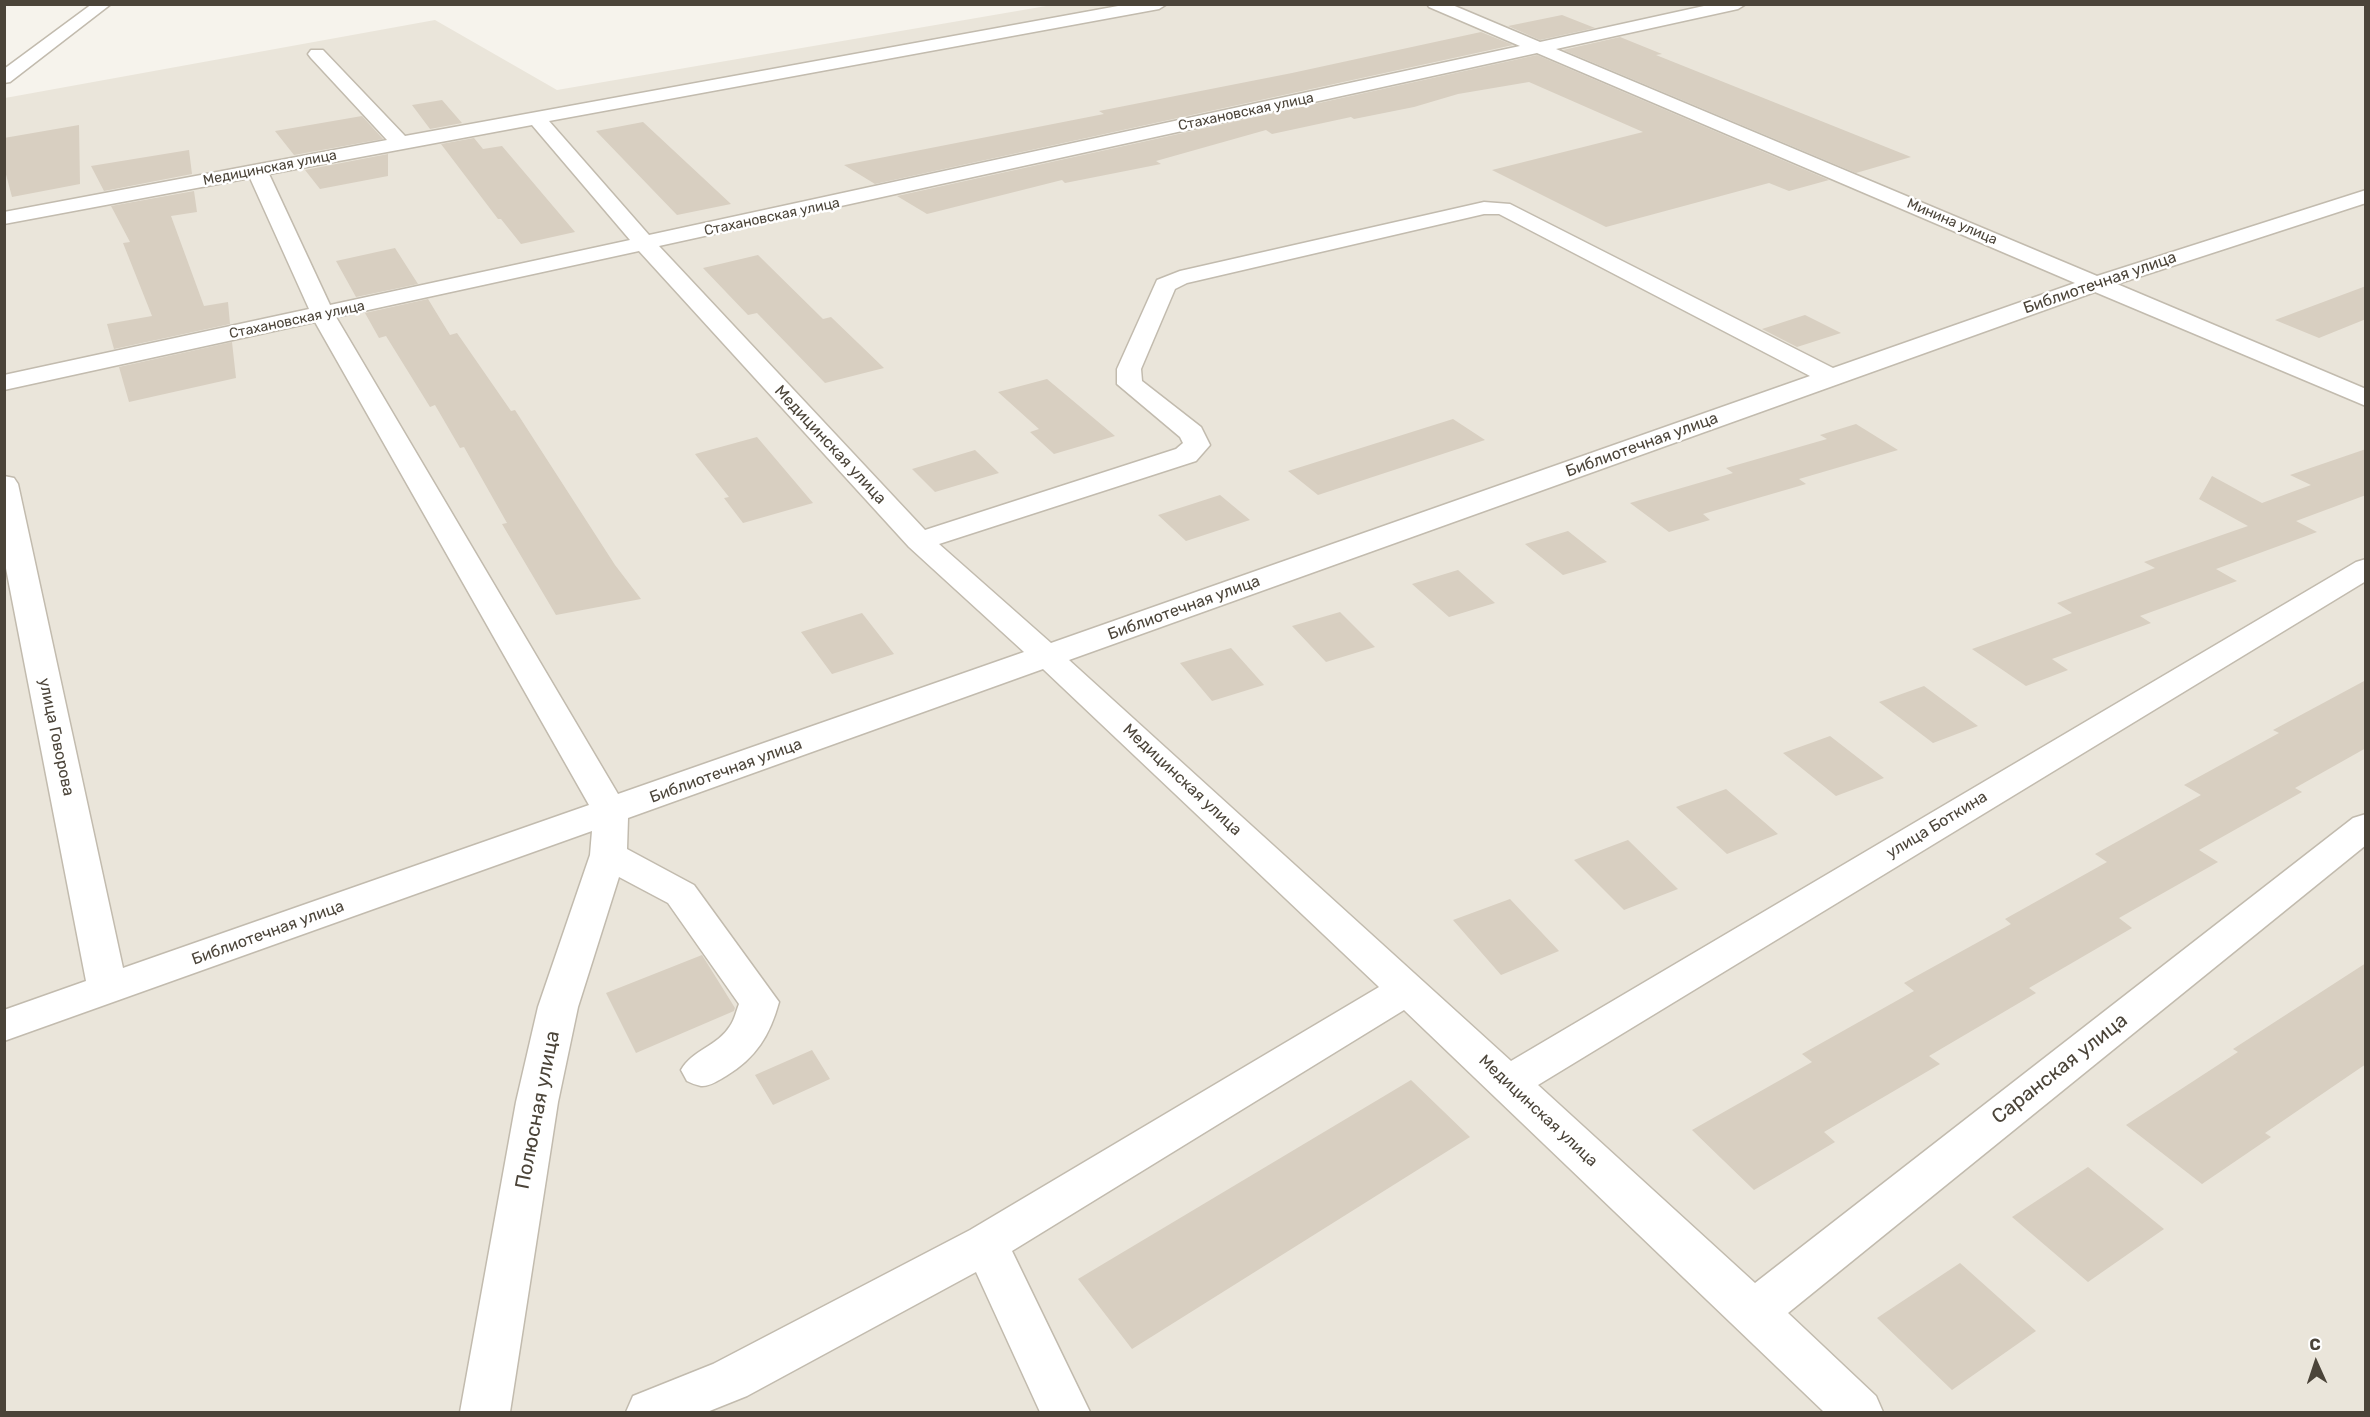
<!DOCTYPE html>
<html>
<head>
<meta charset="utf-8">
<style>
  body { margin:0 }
  #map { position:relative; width:2370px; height:1417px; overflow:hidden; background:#f6f3ec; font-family:Rubik,sans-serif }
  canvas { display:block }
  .frame { position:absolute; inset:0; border:6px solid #4b4439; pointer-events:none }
  .north { position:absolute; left:2286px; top:1333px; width:60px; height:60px; -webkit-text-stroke:4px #fff; paint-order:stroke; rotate:357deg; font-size:16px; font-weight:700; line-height:24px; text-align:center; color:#4b4439 }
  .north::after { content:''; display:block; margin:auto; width:21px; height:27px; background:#4b4439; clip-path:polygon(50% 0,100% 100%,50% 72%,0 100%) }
</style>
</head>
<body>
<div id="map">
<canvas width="2370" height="1417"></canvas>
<div class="frame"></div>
<div class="north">С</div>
</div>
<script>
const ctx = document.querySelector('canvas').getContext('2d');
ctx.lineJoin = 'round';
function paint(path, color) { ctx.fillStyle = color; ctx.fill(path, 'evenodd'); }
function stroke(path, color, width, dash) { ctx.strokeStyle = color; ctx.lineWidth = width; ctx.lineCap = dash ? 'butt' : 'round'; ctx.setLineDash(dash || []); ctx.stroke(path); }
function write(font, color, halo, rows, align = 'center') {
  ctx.font = font + ' Rubik,sans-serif'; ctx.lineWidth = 5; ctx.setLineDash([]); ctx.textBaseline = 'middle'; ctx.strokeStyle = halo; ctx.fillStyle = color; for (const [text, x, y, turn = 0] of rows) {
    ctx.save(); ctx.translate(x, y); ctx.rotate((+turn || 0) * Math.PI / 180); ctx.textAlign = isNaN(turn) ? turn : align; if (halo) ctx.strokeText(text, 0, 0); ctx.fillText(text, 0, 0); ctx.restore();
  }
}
const residential = new Path2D(`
  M1052,5H2365V1412H5V98L435,20L557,90Z`);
const building = new Path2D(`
  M1562,15L1595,28L1540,40L1508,26Z
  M1481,32L1513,45L875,184L844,165L1104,114L1099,111L1292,73Z
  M1620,37L1662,54L1656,55L1911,157L1856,173L1563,50Z
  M1537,55L1829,180L1789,191L1769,183L1606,227L1492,170L1643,132L1529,82L1458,94L1414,107L1354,119L1351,117L1272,134L1266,130L1156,161L1161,164L1065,183L1062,180L927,214L897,196Z
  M442,100L462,123L430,129L412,105Z
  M362,116L383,139L294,155L275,131Z
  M643,122L731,204L677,215L596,131Z
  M79,125L80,184L12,197L4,167V138Z
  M474,138L483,149L502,146L575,232L521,244L501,219H498L441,144Z
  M189,150L192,174L104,191L91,166Z
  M388,154V176L320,189L305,170Z
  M194,191L197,212L171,216L204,306L228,302L230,324L114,349L107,324L152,316L123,243L130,242L111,206Z
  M395,248L418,284L356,297L336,261Z
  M758,255L823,319L831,317L884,368L825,383L757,313L748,315L703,268Z
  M2366,286V319L2319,338L2275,320Z
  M428,299L450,335L457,333L511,411L515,410L615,565L641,599L556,615L502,524L507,523L464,447L460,448L435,405L430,407L386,336L379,338L365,313Z
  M1805,315L1841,333L1797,347L1762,329Z
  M232,342L236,378L129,402L119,367Z
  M1047,379L1115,436L1054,454L1030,432L1039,429L998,392Z
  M1453,419L1485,440L1318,495L1288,471Z
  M1856,424L1898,450L1799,479L1806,484L1703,514L1710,520L1669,532L1630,503L1733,473L1726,468L1827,439L1820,435Z
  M757,437L813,503L743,523L724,498L729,497L695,454Z
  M2366,449V495L2296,521L2317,532L2216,569L2237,581L2140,616L2151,623L2052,659L2068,670L2026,686L1972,649L2072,613L2057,603L2155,568L2144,562L2248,526L2199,499L2212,476L2262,503L2311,485L2290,475Z
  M975,450L999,473L935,492L912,469Z
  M1220,495L1250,520L1186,541L1158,515Z
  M1568,531L1607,562L1563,575L1525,544Z
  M1458,570L1495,603L1449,617L1412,584Z
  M1340,612L1375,647L1326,662L1292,626Z
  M862,613L894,654L832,674L801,632Z
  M1231,648L1264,685L1212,701L1180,663Z
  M2366,680V748L2295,788L2302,792L2199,850L2218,862L2119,918L2132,928L2029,988L2036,993L1929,1056L1940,1064L1824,1132L1835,1142L1754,1190L1692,1130L1812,1062L1802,1054L1914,991L1904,983L2011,924L2005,919L2107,862L2095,854L2201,795L2184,785L2279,733L2273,730Z
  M1924,686L1978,726L1933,743L1879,702Z
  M1830,736L1884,778L1836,796L1783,753Z
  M1726,789L1778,834L1727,854L1676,807Z
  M1628,840L1678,889L1624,910L1574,860Z
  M1510,899L1559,951L1501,975L1453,920Z
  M702,955L735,1008L734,1011L636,1053L606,993Z
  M2366,963V1064L2265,1133L2271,1137L2202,1184L2126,1125L2238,1052L2233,1049Z
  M812,1050L830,1079L773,1105L755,1075Z
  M1411,1080L1470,1137L1132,1349L1078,1279Z
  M2088,1167L2164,1229L2088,1282L2012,1217Z
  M1960,1263L2036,1331L1952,1390L1877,1318Z`);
const minor = new Path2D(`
  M92,4H111L10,82L4,83V69Z
  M1129,4H1167L1159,9L549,121L649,235L1520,46L1429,7L1427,4H1450L1540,42L1713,4H1746L1738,9L1556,49L2097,276L2366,190V203L2117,284L2366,389V406L2095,292L1069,660L1511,1061L2356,562L2366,559V581L1538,1085L1755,1283L2353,818L2366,814V845L1788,1313L1876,1396L1883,1412H1824L1404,1010L1012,1251L1090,1412H1040L976,1272L747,1396L707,1412H626L633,1396L713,1364L970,1230L1379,987L1043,669L628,818L627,849L694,885L779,1002C770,1035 756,1058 726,1076C719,1080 709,1087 701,1086C696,1085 691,1083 687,1081L681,1070C692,1050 718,1046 730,1026C735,1019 736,1011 739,1004L668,903L619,877L578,1007L558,1102L510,1412H460L516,1102L538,1007L590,855L592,831L4,1041V1010L86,981L4,558V476L14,478L18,484L123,968L589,805L315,322L4,390V375L309,309L250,178L4,224V212L387,140L311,58L308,54L311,50H323L405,136ZM1537,53L2075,283L1833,368L1510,204L1484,202L1180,271L1157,280L1117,369V384L1180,437L1183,443L1176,449L925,530L659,246ZM532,125L630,240L330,305L269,174ZM1484,214H1499L1810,376L1051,643L939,544L1196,461L1210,445L1201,427L1142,381L1141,369L1175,289L1187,283ZM639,251L909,547L1024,652L618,794L336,317Z`);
const farStreetnames = [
  ["Стахановская улица",1246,112,-12],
  ["Медицинская улица",270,168,-11],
  ["Стахановская улица",772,217,-12],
  ["Минина улица",1952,222,23],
  ["Стахановская улица",297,320,-12]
];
const streetNames = [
  ["Библиотечная улица",2100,283,-19],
  ["Медицинская улица",830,445,47],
  ["Библиотечная улица",1642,445,-20],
  ["Библиотечная улица",1184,608,-20],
  ["улица Говорова",56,737,78],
  ["Библиотечная улица",726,771,-20],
  ["Медицинская улица",1182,780,43],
  ["улица Боткина",1937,825,-31],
  ["Библиотечная улица",268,933,-20],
  ["Медицинская улица",1538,1111,43]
];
const nearStreetnames = [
  ["Саранская улица",2060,1069,-38],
  ["Полюсная улица",538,1110,-79]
];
paint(residential, '#eae5da');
paint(building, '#d8cfc1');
stroke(minor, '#c2bbae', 3);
paint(minor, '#fff');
write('14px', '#4b4439', '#fff', farStreetnames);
write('16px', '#4b4439', '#fff', streetNames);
write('20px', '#4b4439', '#fff', nearStreetnames);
</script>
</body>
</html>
